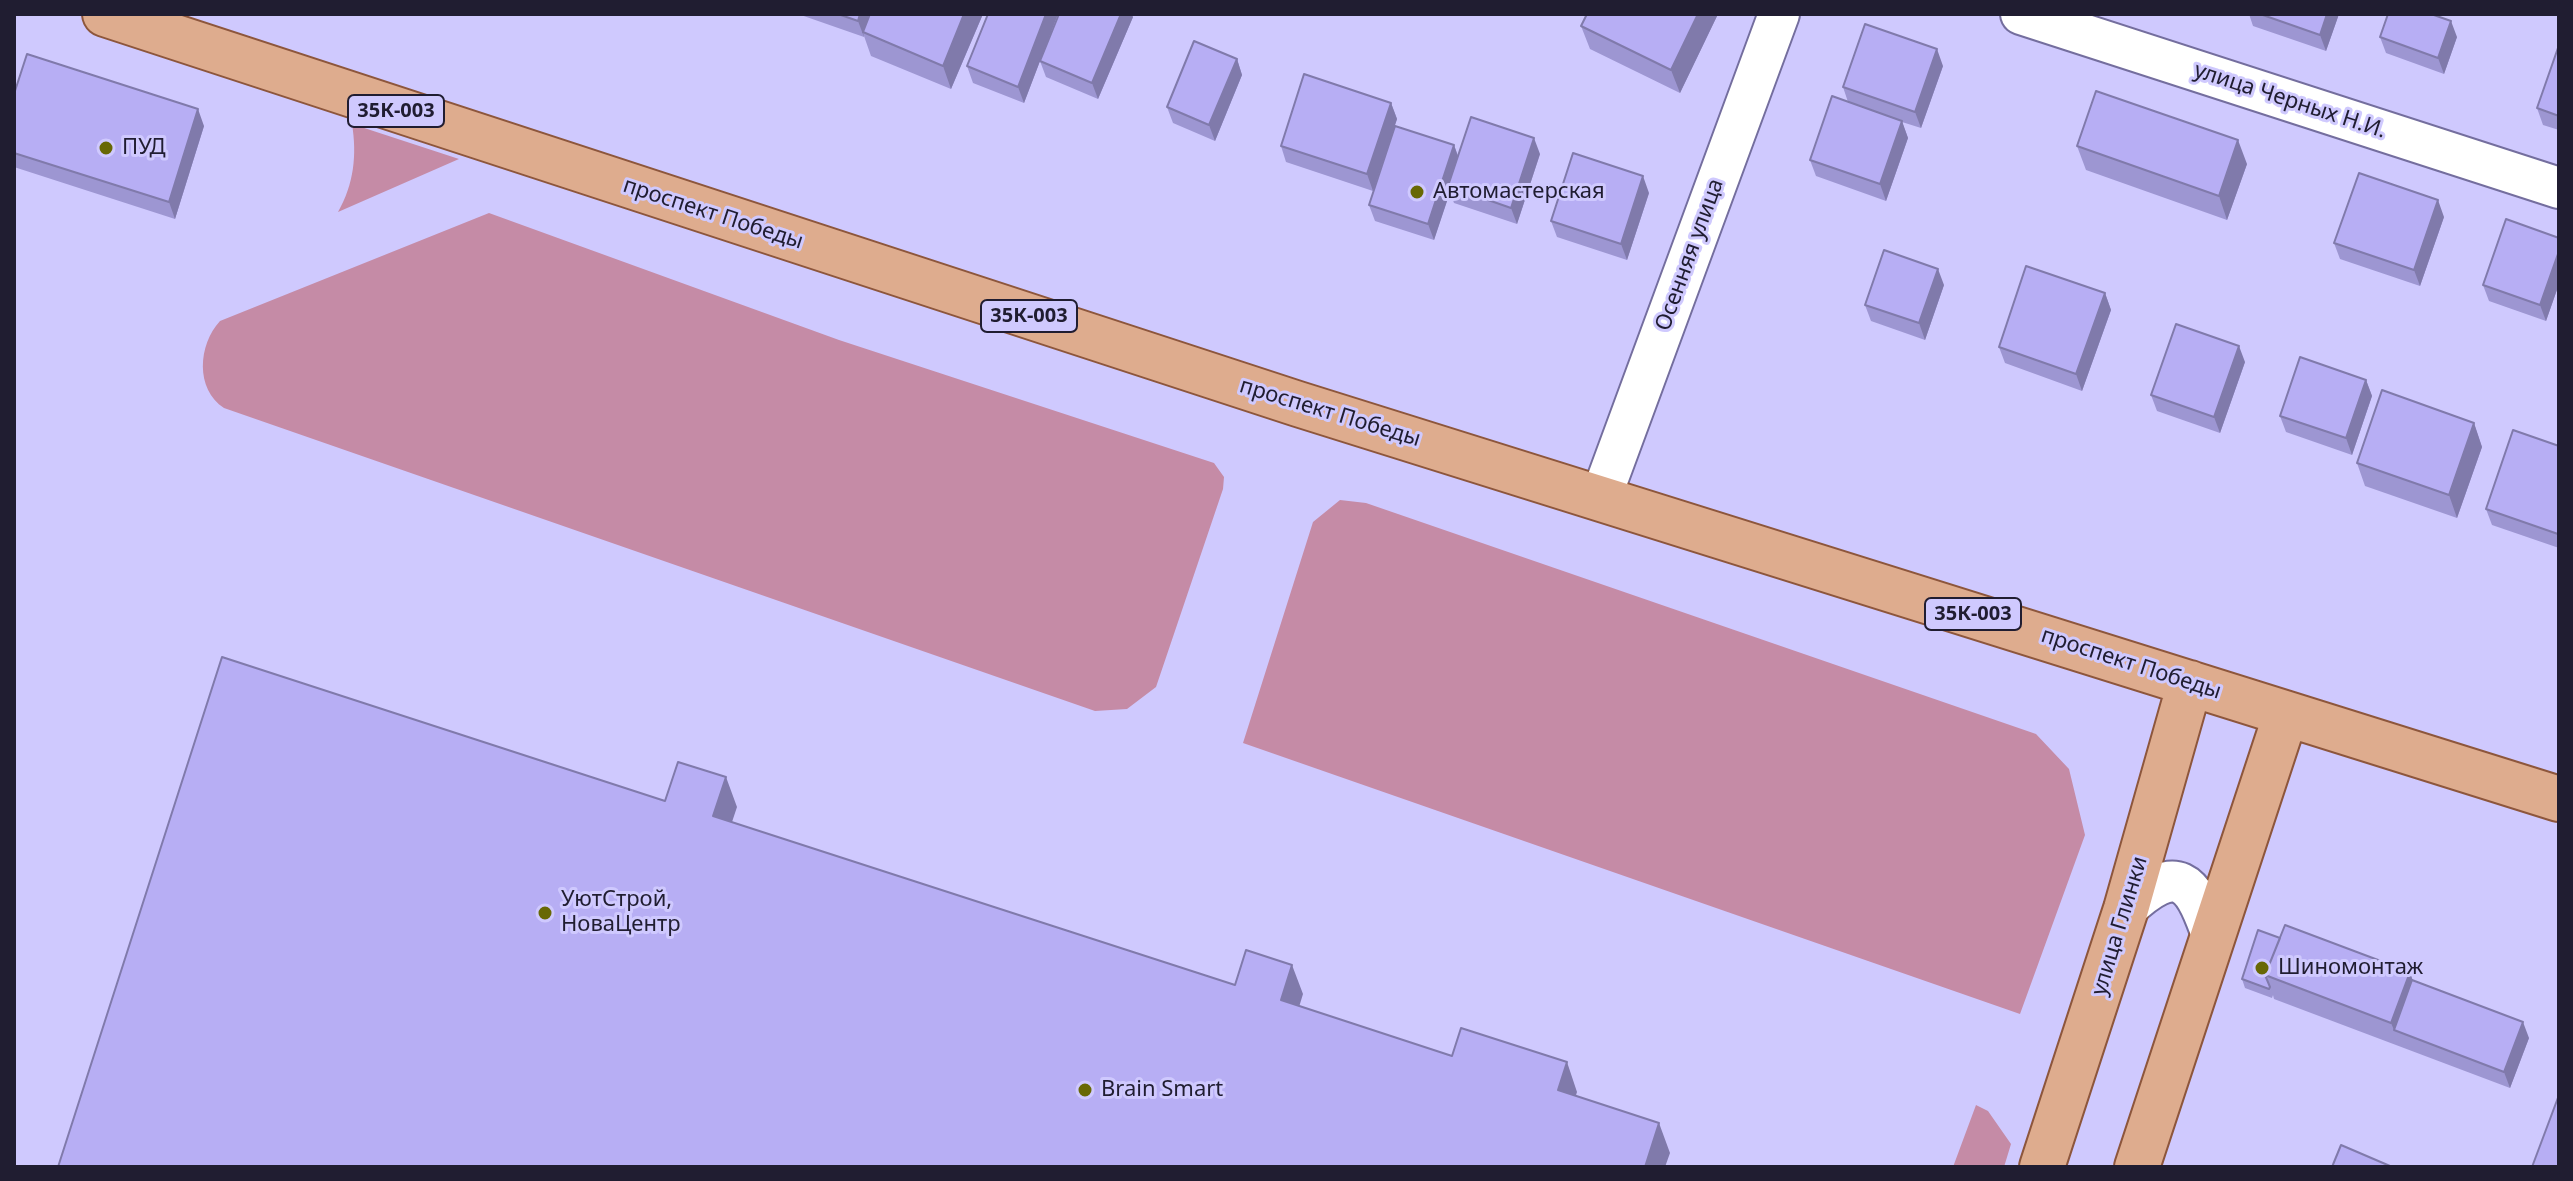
<!DOCTYPE html>
<html>
<head>
<meta charset="utf-8">
<style>
  body { margin:0 }
  #map { position:relative; width:2573px; height:1181px; overflow:hidden; background:#cfc9fe; font-family:"Noto Sans",sans-serif }
  canvas { display:block }
  .frame { position:absolute; inset:0; border:16px solid #201d31; pointer-events:none }
</style>
</head>
<body>
<div id="map">
<canvas width="2573" height="1181"></canvas>
<div class="frame"></div>
</div>
<script>
const ctx = document.querySelector('canvas').getContext('2d');
ctx.lineJoin = 'round';
function paint(path, color) { ctx.fillStyle = color; ctx.fill(path, 'evenodd'); }
function stroke(path, color, width, dash) { ctx.strokeStyle = color; ctx.lineWidth = width; ctx.lineCap = dash ? 'butt' : 'round'; ctx.setLineDash(dash || []); ctx.stroke(path); }
function write(font, color, halo, rows, align = 'center') {
  ctx.font = font + ' "Noto Sans",sans-serif'; ctx.lineWidth = 6; ctx.setLineDash([]); ctx.textBaseline = 'middle'; ctx.strokeStyle = halo; ctx.fillStyle = color; for (const [text, x, y, turn = 0] of rows) {
    ctx.save(); ctx.translate(x, y); ctx.rotate((+turn || 0) * Math.PI / 180); ctx.textAlign = isNaN(turn) ? turn : align; if (halo) ctx.strokeText(text, 0, 0); ctx.fillText(text, 0, 0); ctx.restore();
  }
}
const green = new Path2D(`
  M352,124L459,159L338,212C354,184 357,155 352,124Z
  M489,213L839,340L1214,463L1224,477L1223,489L1156,687L1127,709L1095,711L224,408C195,389 198,345 220,321Z
  M1340,500L1366,503L2036,734L2069,769L2085,835L2020,1014L1243,743L1313,522Z
  M1976,1105L1988,1111L2011,1144L2004,1167H1953Z`);
const minor = new Path2D(`
  M2021,14L2559,188
  M1601,497L1779,14
  M2126,909C2177,861 2193,879 2213,938`);
const major = new Path2D(`
  M105,14L1298,404L2559,799
  M2042,1167L2126,909L2190,683
  M2137,1167L2286,714`);
const wall = new Path2D(`
  M798,14H983L951,89L871,56L864,36V37Z
  M1058,14L1044,51L1059,14H1131L1133,17L1098,99L1046,77L1040,61L1024,103L973,83L967,66Z
  M1587,14H1718L1680,93L1590,49L1581,26Z
  M2249,14H2339L2326,51L2253,26Z
  M2380,37H2457L2444,74L2386,53Z
  M2559,45V130L2543,125L2537,108Z
  M1237,59L1242,75L1215,141L1173,123L1167,107Z
  M1943,66L1921,128L1902,122L1908,138L1886,201L1816,176L1810,160L1848,102L1843,87Z
  M14,94L204,126L175,219L14,167Z
  M1391,103L1397,119L1373,191L1286,162L1281,146Z
  M1454,145L1458,156L1540,154L1517,224L1454,203L1450,192L1434,240L1375,221L1369,205Z
  M2077,146L2247,164L2227,220L2086,170Z
  M1649,193L1627,260L1557,237L1551,221Z
  M2444,217L2420,286L2340,259L2334,243Z
  M2559,238V284L2546,321L2489,301L2483,285Z
  M1944,285L1925,340L1871,321L1865,305Z
  M2105,293L2111,310L2082,391L2005,363L1999,347Z
  M2245,362L2220,433L2157,411L2151,395Z
  M2366,380L2372,396L2352,455L2286,432L2280,416Z
  M2474,423L2482,447L2457,518L2365,486L2357,463Z
  M2559,446V548L2492,525L2486,509Z
  M2280,938L2412,980L2529,1038L2510,1088L2274,999L2273,995L2272,998L2245,988L2242,979Z`);
const shadedWall = new Path2D(`
  M860,14H872L863,32L864,37L858,21Z
  M964,14H983L951,89L943,66Z
  M1046,14H1058L1024,103L1018,87Z
  M1121,14H1131L1133,17L1098,99L1092,83Z
  M1698,14H1718L1680,93L1671,70Z
  M2327,14H2339L2326,51L2320,35Z
  M2451,21L2457,37L2444,74L2438,58Z
  M1937,49L1943,66L1921,128L1915,112Z
  M1237,59L1242,75L1215,141L1209,125Z
  M1391,103L1397,119L1373,191L1367,174Z
  M198,109L204,126L175,219L169,202Z
  M1902,121L1908,138L1886,201L1880,184Z
  M1534,138L1540,154L1517,224L1511,208Z
  M2238,140L2247,164L2227,220L2219,196Z
  M1454,145L1460,162L1448,186L1450,192L1434,240L1428,224Z
  M1643,176L1649,193L1627,260L1621,244Z
  M2438,200L2444,217L2420,286L2414,270Z
  M2559,251V284L2546,321L2540,305Z
  M1938,269L1944,285L1925,340L1919,323Z
  M2105,293L2111,310L2082,391L2076,374Z
  M2239,346L2245,362L2220,433L2214,417Z
  M2366,380L2372,396L2352,455L2346,438Z
  M2474,423L2482,447L2457,518L2449,495Z
  M726,777L737,807L724,846L713,816Z
  M1292,965L1303,994L1292,1030L1281,1000Z
  M2410,972L2418,996L2394,1030L2391,1023Z
  M2523,1022L2529,1038L2510,1088L2504,1072Z
  M1567,1062L1577,1092L1568,1120L1558,1090Z
  M1659,1123L1670,1153L1665,1167H1645Z`);
const building = new Path2D(`
  M838,14H860L858,21Z
  M870,14H964L943,66L863,32Z
  M988,14H1046L1018,87L967,66Z
  M1059,14H1121L1092,83L1040,61Z
  M1587,14H1698L1671,70L1581,26Z
  M2260,14H2327L2320,35Z
  M2388,14H2431L2451,21L2438,58L2380,37Z
  M1865,24L1937,49L1915,112L1843,87Z
  M1194,41L1237,59L1209,125L1167,107Z
  M2559,45V116L2537,108Z
  M27,54L198,109L169,202L14,153V94Z
  M1304,74L1391,103L1367,174L1281,146Z
  M2096,91L2238,140L2219,196L2077,146Z
  M1832,96L1902,121L1880,184L1810,160Z
  M1471,117L1534,138L1511,208L1448,186Z
  M1395,126L1454,145L1428,224L1369,205Z
  M1573,153L1643,176L1621,244L1551,221Z
  M2359,173L2438,200L2414,270L2334,243Z
  M2506,219L2559,238V251L2540,305L2483,285Z
  M1884,250L1938,269L1919,323L1865,305Z
  M2026,266L2105,293L2076,374L1999,347Z
  M2176,324L2239,346L2214,417L2151,395Z
  M2300,357L2366,380L2346,438L2280,416Z
  M2382,390L2474,423L2449,495L2357,463Z
  M2513,430L2559,446L2558,534L2486,509Z
  M222,657L665,801L678,762L726,777L713,816L1235,985L1246,950L1292,965L1281,1000L1452,1056L1461,1028L1567,1062L1558,1090L1659,1123L1645,1167H58Z
  M2285,925L2410,972L2391,1023L2265,975Z
  M2258,930L2280,938L2265,975L2270,987L2269,989L2242,979Z
  M2412,980L2523,1022L2504,1072L2394,1030Z
  M2559,1095V1167H2532Z
  M2341,1145L2390,1166L2389,1167H2332Z`);
const markers = [
  [106,148,8,"#686804"],
  [1417,192,8,"#686804"],
  [545,913,8,"#686804"],
  [2262,968,8,"#686804"],
  [1085,1090,8,"#686804"]
];
const shields = [
  [396,111,96],
  [1029,316,96],
  [1973,614,96]
];
const shieldNames = [
  ["35К-003",396,111],
  ["35К-003",1029,316],
  ["35К-003",1973,614]
];
const streetNames = [
  ["улица Черных Н.И.",2290,101,18],
  ["проспект Победы",713,214,18],
  ["Осенняя улица",1690,255,-70],
  ["проспект Победы",1330,413,17],
  ["проспект Победы",2131,664,18],
  ["улица Глинки",2120,926,-73]
];
const poiNames = [
  ["ПУД",122,148],
  ["Автомастерская",1433,192],
  ["УютСтрой,",561,900],
  ["НоваЦентр",561,925],
  ["Шиномонтаж",2278,968],
  ["Brain Smart",1101,1090]
];
paint(green, '#c58ba6');
stroke(minor, '#746e9e', 44);
stroke(major, '#8d563c', 48);
stroke(minor, '#fff', 40);
stroke(major, '#deac8e', 44);
paint(wall, '#9d96d2');
paint(shadedWall, '#807aab');
paint(building, '#b7aef4');
stroke(building, '#807aab', 2);
for (const [x, y, r, color] of markers) { const dot = new Path2D(); dot.arc(x, y, r, 0, 2 * Math.PI); ctx.fillStyle = color; ctx.fill(dot); stroke(dot, '#cfc9fe', 3); }
for (const [x, y, w] of shields) { const box = new Path2D(); box.roundRect(x - w / 2, y - 16, w, 32, 6); ctx.fillStyle = '#cfc9fe'; ctx.fill(box); stroke(box, '#201d31', 2); }
write('bold 20px', '#201d31', null, shieldNames);
write('22px', '#201d31', '#cfc9fe', streetNames);
write('22px', '#201d31', '#cfc9fe', poiNames, 'left');
</script>
</body>
</html>
